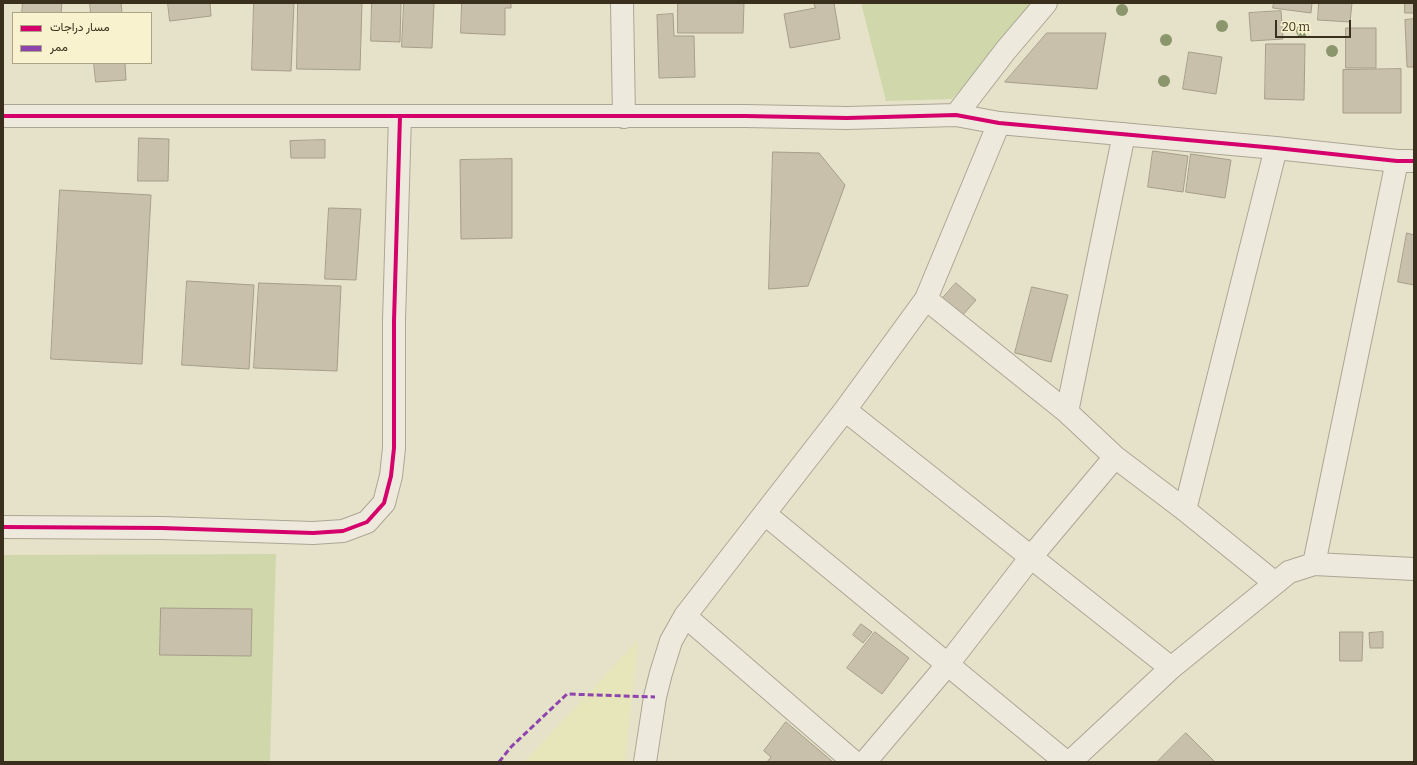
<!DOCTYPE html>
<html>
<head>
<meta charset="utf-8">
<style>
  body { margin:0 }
  #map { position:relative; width:1417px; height:765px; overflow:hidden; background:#e6e2ca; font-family:Bitter,Vazirmatn,serif }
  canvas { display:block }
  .frame { position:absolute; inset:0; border:4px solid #392f1c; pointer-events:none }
  .legend { position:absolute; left:12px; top:12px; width:140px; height:52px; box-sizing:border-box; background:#f8f2cf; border:1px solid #aca487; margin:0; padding:5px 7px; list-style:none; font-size:12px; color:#392f1c }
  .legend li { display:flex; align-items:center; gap:8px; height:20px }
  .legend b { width:20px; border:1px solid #aca487 }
  .scale { position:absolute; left:1275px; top:20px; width:76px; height:18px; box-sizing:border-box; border:2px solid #392f1c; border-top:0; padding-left:5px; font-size:12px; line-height:14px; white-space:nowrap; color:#392f1c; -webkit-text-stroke:3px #f8f2cf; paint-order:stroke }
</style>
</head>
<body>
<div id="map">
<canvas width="1417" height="765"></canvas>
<div class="frame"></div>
<ul class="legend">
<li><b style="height:5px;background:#d6006c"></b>مسار دراجات</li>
<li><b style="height:5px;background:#8e44ad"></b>ممر</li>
</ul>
<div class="scale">20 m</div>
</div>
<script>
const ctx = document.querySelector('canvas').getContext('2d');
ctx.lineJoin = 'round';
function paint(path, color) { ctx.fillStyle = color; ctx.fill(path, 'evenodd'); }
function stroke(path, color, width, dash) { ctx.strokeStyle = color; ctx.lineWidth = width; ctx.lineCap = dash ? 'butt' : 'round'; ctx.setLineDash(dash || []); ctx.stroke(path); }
const farmland = new Path2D(`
  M638,640L625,762H524Z`);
const green = new Path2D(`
  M861,3H1040L952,99L886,101Z
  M276,554L270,762H3V555Z`);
const building = new Path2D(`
  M23,3H62L61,13H22Z
  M90,3H121L122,13H91Z
  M168,3H210L211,16L170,21Z
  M254,3H294L291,71L252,70Z
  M298,3H362L360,70L297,69Z
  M372,3H401L400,42L371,41Z
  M404,3H434L432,48L402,47Z
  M462,3H511V8H505V35L461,33Z
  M678,3H744L743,33H678Z
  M814,3H834L840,39L790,48L784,14L815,8Z
  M1274,3H1312L1311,13L1273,8Z
  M1319,3H1352L1350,22L1318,20Z
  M1405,3H1414V13H1405Z
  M1281,11L1283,39L1251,41L1249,13Z
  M673,14L674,36H694L695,77L659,78L657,15Z
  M1414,19V67H1407L1405,20Z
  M1346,28H1376V68H1346Z
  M1047,33H1106L1097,89L1005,82Z
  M1266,44H1305L1304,100L1265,99Z
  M1189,52L1222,57L1216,94L1183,89Z
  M94,63H125L126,80L96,82Z
  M1401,69V113H1343V70Z
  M139,138L169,139L168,181H138Z
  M325,140V158H291L290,141Z
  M1153,151L1188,156L1183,192L1148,187Z
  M773,152L819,153L845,185L808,286L769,289Z
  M1191,154L1231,160L1225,198L1186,192Z
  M512,159V238L461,239L460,160Z
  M60,190L151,195L142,364L51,359Z
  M329,208L361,209L356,280L325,279Z
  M1407,233L1414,235V285L1398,282Z
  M187,281L254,285L249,369L182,365Z
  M259,283L341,286L337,371L254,368Z
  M956,283L976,300L961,317L942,299Z
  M1032,287L1068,295L1051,362L1015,353Z
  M161,608L252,609L251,656L160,655Z
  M861,624L872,632L863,643L853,635Z
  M875,632L909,658L882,694L847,668Z
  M1340,632H1363L1362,661H1340Z
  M1383,632V648H1370L1369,633Z
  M786,722L833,762H767L771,757L764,751Z
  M1186,733L1215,762H1157Z`);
const street = new Path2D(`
  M622,3L624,117
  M956,115L1006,50L1046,3
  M3,116H745L847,118L956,115L999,123L1276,148L1397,161H1414
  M926,299L1067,412L1115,457L1185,510L1275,583
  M845,410L1171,668
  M1067,412L1124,134
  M1185,510L1276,148
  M765,514L1066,762
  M3,527L162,528L313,533L343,531L367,522L384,503L391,476L394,448V321L400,116
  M1314,564L1397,161
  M685,616L854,762
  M645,762L655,697L661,673L671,641L685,616L845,410L926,299L999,123
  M865,762L948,664L1031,557L1115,457
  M1070,762L1171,668L1289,572L1314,564L1414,569`);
const quiet = new Path2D(`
  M499,762L511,747L567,694L655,697`);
const cycleway = new Path2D(`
  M3,116H745L847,118L956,115L999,123L1276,148L1397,161H1414
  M3,527L162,528L313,533L343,531L367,522L384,503L391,476L394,448V321L400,116`);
const trees = [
  [1122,10],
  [1222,26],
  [1302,31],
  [1166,40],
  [1332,51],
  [1164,81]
];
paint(farmland, '#e7e5ba');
paint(green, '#d0d8ab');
paint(building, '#c9c0ab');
stroke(building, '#a69d89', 1);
stroke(street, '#aaa694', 24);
stroke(street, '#edeadd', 22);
stroke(quiet, '#8e44ad', 3, [6, 3]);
stroke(cycleway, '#d6006c', 4);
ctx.fillStyle = '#8b966d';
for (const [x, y] of trees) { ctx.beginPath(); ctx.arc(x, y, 6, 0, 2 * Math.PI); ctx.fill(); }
</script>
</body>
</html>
